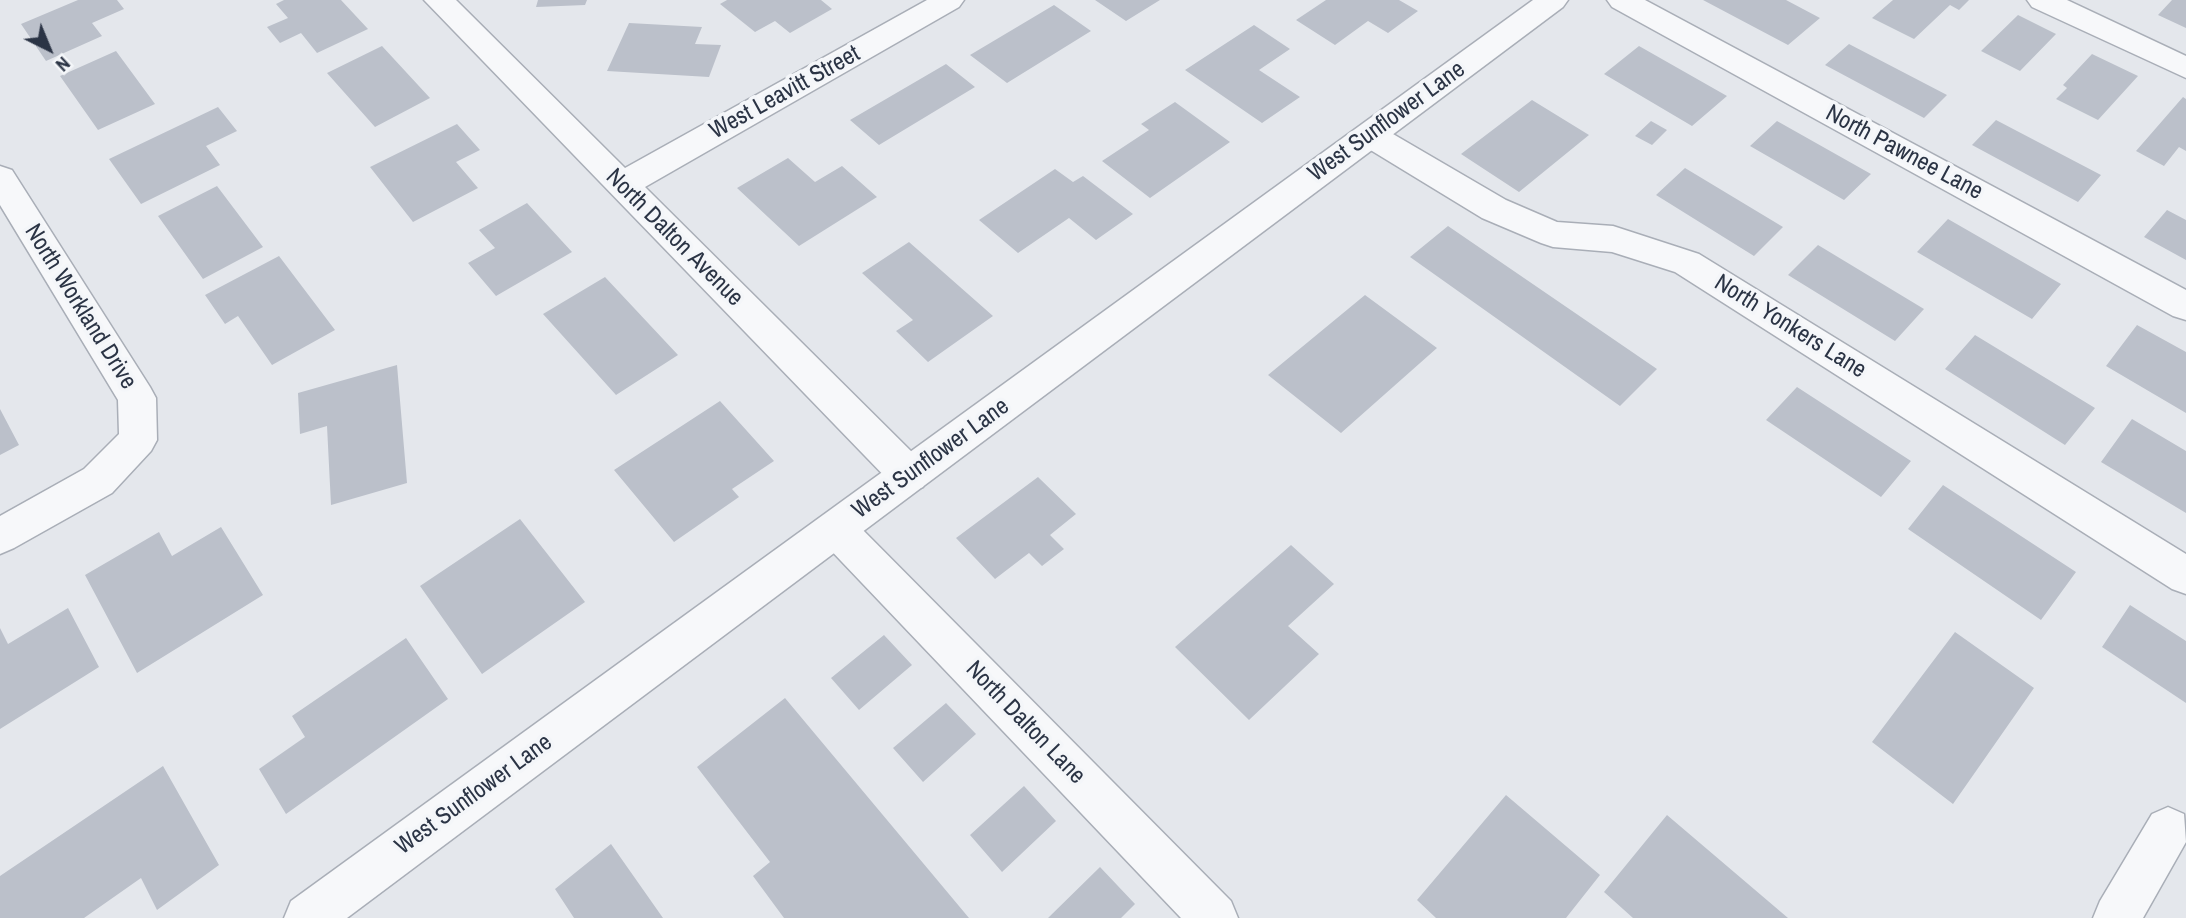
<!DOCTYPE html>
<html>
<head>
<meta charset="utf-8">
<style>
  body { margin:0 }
  #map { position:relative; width:2186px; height:918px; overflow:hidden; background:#e4e7ec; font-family:"Archivo Narrow",sans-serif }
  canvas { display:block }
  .north { position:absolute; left:14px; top:14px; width:70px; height:70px; -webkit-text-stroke:5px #f4f6f9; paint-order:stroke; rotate:137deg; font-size:19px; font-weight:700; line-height:28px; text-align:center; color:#2b3445 }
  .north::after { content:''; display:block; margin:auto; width:24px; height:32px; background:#2b3445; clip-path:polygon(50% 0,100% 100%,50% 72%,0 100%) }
</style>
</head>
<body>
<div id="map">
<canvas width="2186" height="918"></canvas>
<div class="north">N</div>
</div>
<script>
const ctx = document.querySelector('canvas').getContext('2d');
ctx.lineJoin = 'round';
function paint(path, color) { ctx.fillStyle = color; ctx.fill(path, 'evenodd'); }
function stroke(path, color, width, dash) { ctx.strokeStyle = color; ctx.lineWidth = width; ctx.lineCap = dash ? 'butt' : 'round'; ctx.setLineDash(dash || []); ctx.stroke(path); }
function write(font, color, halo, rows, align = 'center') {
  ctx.font = font + ' "Archivo Narrow",sans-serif'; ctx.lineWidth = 7; ctx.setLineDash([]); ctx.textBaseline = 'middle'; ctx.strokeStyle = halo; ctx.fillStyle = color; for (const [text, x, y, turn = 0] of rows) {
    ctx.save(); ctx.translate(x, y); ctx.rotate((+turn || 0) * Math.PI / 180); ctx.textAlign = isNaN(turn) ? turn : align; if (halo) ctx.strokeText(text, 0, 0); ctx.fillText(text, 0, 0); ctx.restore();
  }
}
const building = new Path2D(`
  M78,0H117L124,9L92,23L102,36L46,61L21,24Z
  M284,0H341L368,29L317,53L301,33L280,43L267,27L288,18L276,4Z
  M538,0H587L585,5L536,7Z
  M727,0H821L832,9L790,33L775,21L755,32L720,4Z
  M1095,0H1160L1126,21Z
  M1326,0H1399L1418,11L1388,33L1368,21L1335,45L1296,20Z
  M1703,0H1786L1820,18L1788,45Z
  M1893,0H1969L1959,10L1950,5L1914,39L1872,18Z
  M2172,0H2186V28L2158,15Z
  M1054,5L1091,31L1007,83L970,55Z
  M2018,15L2056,34L2020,71L1981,51Z
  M629,23L702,27L695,44L721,45L709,77L607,71Z
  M1254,25L1290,49L1259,70L1300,97L1262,123L1185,70Z
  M1849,44L1947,95L1924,118L1825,65Z
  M382,46L430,98L375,127L327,73Z
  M1639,46L1727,96L1692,126L1604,74Z
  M116,51L155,104L98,130L60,76Z
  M2092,54L2138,76L2098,120L2056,99L2067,88L2063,85Z
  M946,64L975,87L879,145L850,120Z
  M2183,97L2186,99V151L2179,147L2164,166L2136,151Z
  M1532,100L1589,135L1519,192L1461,154Z
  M1175,102L1230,142L1150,198L1102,161L1149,130L1141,124Z
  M218,107L237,131L206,146L220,165L141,204L109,159Z
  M1996,120L2101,175L2078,202L1972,145Z
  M1651,121L1667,130L1652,145L1635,136Z
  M1777,121L1871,174L1844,200L1750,146Z
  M457,124L480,150L456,162L478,188L413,222L370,167Z
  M788,158L815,182L842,166L877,197L799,246L737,188Z
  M1685,168L1783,227L1754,256L1656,195Z
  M1055,169L1073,182L1083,176L1133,214L1096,240L1069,218L1018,253L979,220Z
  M217,186L263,247L203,279L158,216Z
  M527,203L572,252L496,296L468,263L495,248L479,230Z
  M2167,210L2186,220V260L2144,237Z
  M1948,219L2061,284L2032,319L1917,252Z
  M1448,226L1657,369L1620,406L1410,257Z
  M909,242L993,316L928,362L896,331L913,320L862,273Z
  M1818,245L1924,309L1895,341L1788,275Z
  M279,256L335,330L272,365L238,316L225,324L205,295Z
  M605,277L678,355L616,395L543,314Z
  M1365,295L1437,348L1341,433L1268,375Z
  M2137,325L2186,352V413L2106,366Z
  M1975,335L2095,408L2065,445L1945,369Z
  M397,365L407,483L331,505L327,426L300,434L298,393Z
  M1797,387L1911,461L1881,497L1766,420Z
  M720,401L774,461L732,489L739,497L674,542L614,470Z
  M0,409L19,445L0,455Z
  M2132,419L2186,451V513L2101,462Z
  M1038,477L1076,514L1050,535L1064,549L1042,566L1029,553L995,579L956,538Z
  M1943,485L2076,572L2041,620L1908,529Z
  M520,519L585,602L482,674L420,586Z
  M221,527L263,595L137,673L85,575L159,532L172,556Z
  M1291,545L1334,584L1288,626L1319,654L1249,720L1175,647Z
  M2130,605L2186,641V703L2102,647Z
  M68,608L99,667L0,729V628L8,644Z
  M1955,632L2034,688L1953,804L1872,742Z
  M884,635L912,665L859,710L831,678Z
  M406,638L448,699L286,814L259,769L305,737L292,716Z
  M785,698L969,918H784L753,876L770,862L697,767Z
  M946,703L976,734L923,782L893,748Z
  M163,766L219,865L157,910L141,878L84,918H0V876Z
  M1024,786L1056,821L1002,872L970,835Z
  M1506,795L1600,875L1566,918H1436L1417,900Z
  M1667,815L1788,918H1633L1604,892Z
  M611,844L663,918H574L555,889Z
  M1100,867L1135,904L1121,918H1048Z`);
const minor = new Path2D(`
  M424,0H456L625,168L927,0H964L959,7L645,187L923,463L928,475L923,487L909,492L895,487Z
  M1607,0H1645L2186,290V320L2173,316L1612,7Z
  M2027,0H2067L2186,56V78L2032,7Z
  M1370,124L1381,127L1506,200L1557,222L1613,226L1699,254L2186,554V594L2172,589L1675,272L1612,252L1553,247L1541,243L1482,218L1359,143L1354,135L1359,127Z
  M0,166L12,170L150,387L156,398L157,440L151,451L112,493L14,548L0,554V516L84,469L119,434L118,400L0,205Z
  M836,511L850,517L1231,901L1238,918H1181L822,541L816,529L822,517Z
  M2168,807L2184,814L2186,842L2143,918H2093L2100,901L2152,814Z`);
const tertiary = new Path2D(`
  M1533,0H1568L1563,7L347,918H284L291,901Z`);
const streetNames = [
  ["West Leavitt Street",785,93,-29],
  ["West Sunflower Lane",1387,122,-36],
  ["North Pawnee Lane",1904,153,28],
  ["North Dalton Avenue",674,238,45],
  ["North Workland Drive",80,307,58],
  ["North Yonkers Lane",1790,327,32],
  ["West Sunflower Lane",931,459,-36],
  ["North Dalton Lane",1025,723,46],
  ["West Sunflower Lane",474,795,-36]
];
paint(building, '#bbc0ca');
stroke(minor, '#a9aeb7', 3);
stroke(tertiary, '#a9aeb7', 3);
paint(minor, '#f7f8fa');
paint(tertiary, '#f7f8fa');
write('24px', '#2b3445', '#f4f6f9', streetNames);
</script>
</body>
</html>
